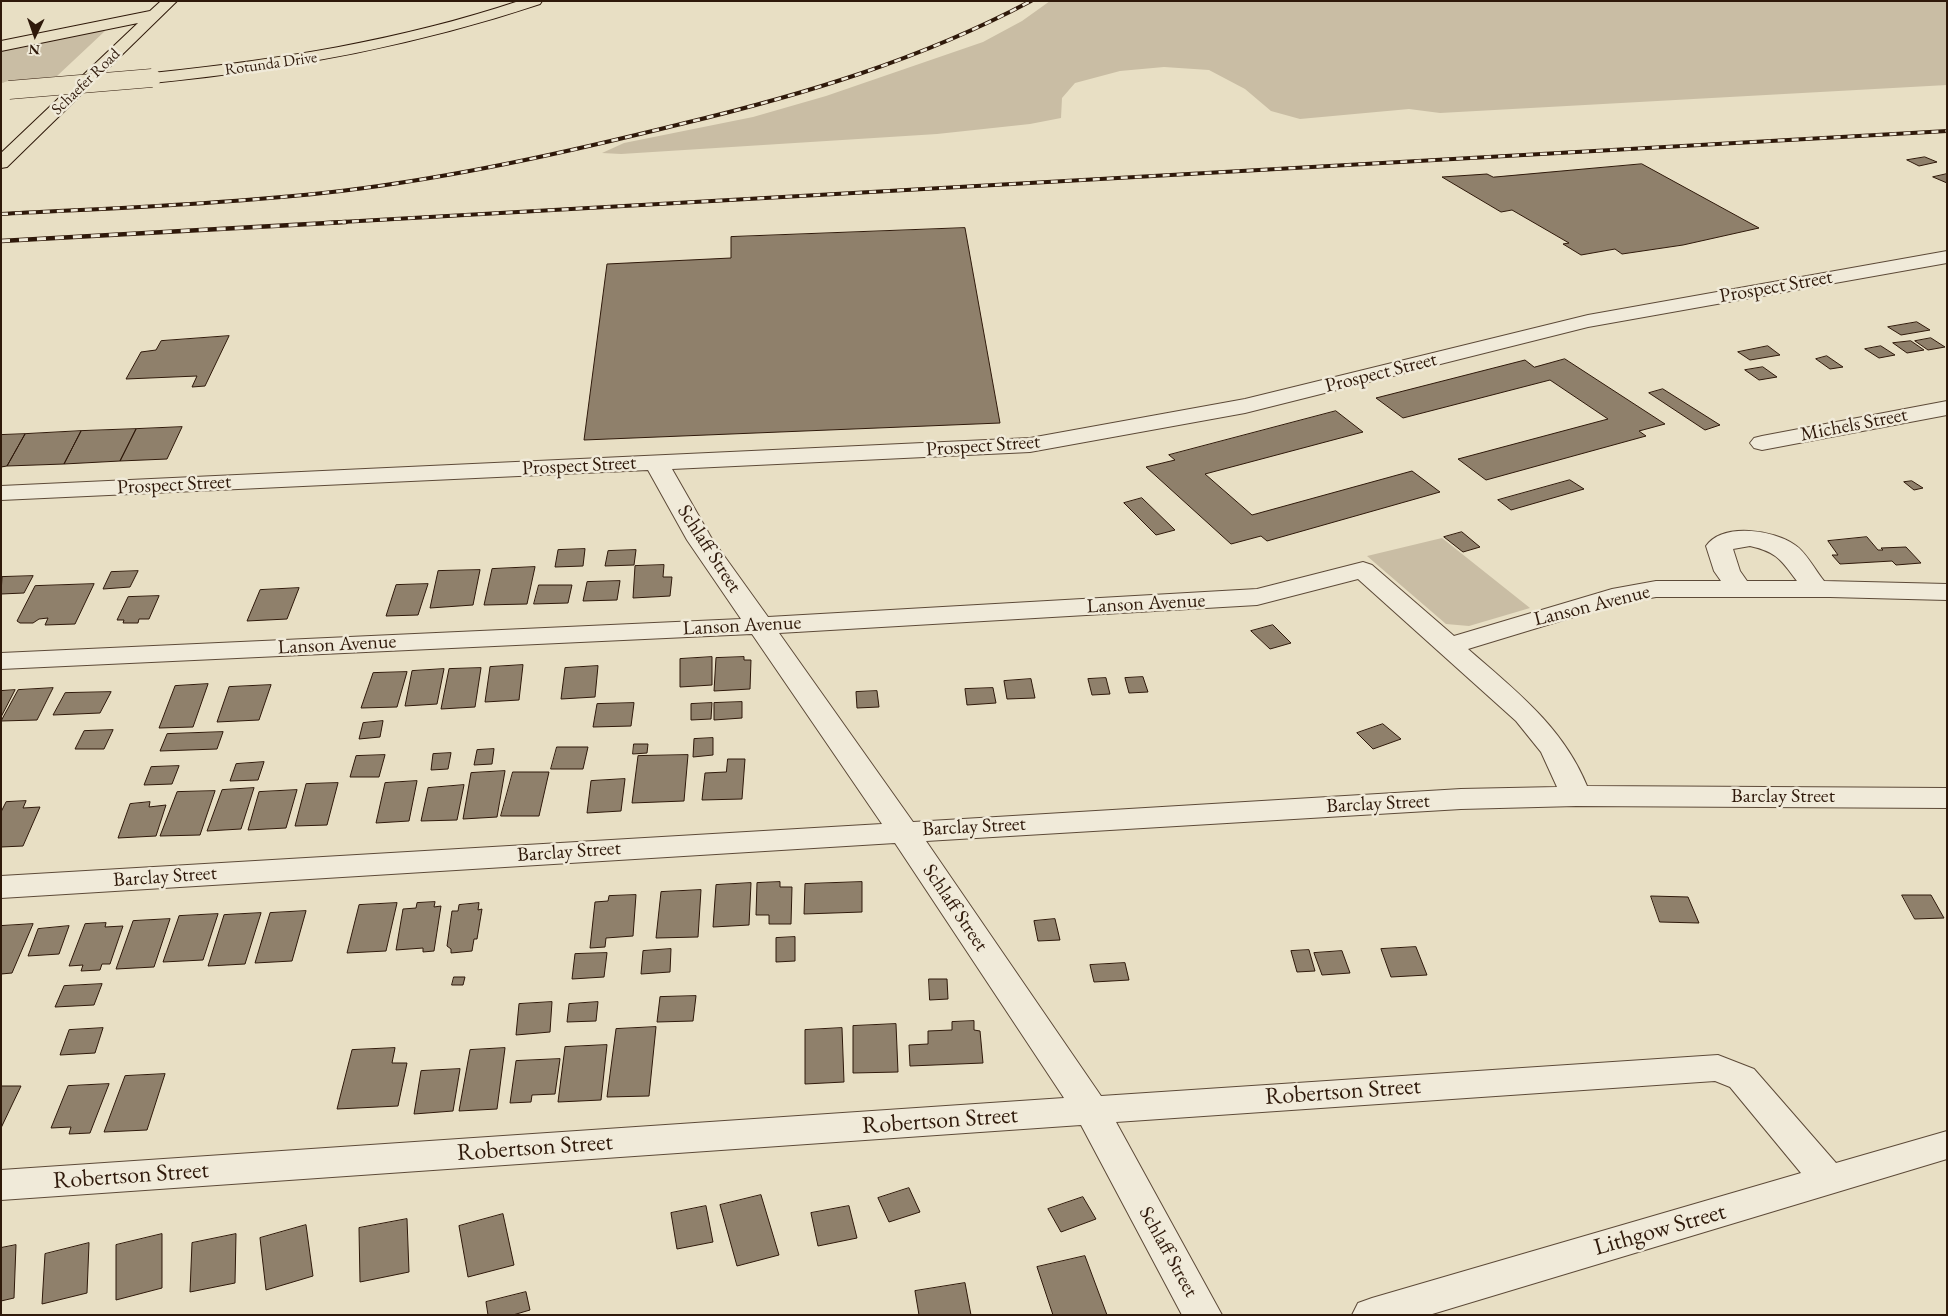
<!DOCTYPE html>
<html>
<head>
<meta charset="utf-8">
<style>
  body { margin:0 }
  #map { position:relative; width:1948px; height:1316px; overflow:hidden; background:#e8dfc4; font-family:"EB Garamond",serif }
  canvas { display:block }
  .frame { position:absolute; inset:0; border:2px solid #2f190a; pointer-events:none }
  .north { position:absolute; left:10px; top:10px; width:50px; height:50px; -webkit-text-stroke:4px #f0ead9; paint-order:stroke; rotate:183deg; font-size:14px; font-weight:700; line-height:20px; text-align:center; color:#2f190a }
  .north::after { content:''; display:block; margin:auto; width:18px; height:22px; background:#2f190a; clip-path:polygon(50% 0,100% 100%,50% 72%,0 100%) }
</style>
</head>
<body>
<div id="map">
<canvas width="1948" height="1316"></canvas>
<div class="frame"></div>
<div class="north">N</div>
</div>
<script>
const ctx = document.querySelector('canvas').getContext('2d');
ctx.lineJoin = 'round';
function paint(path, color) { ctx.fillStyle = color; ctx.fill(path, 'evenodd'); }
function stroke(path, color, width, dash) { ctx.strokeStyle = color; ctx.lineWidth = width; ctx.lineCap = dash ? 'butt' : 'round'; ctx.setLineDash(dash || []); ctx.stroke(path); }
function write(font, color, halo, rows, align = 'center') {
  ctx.font = font + ' "EB Garamond",serif'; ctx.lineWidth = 5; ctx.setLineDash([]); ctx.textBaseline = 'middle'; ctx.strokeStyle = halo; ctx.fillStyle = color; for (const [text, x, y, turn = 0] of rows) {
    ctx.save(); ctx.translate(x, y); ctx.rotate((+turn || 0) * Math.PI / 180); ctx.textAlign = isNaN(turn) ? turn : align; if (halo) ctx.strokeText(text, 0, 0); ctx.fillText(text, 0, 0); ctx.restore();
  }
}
const green = new Path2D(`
  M1050,1H1947V85L1440,113L1409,109L1300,119L1271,111L1245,89L1209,70L1164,67L1120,71L1075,83L1062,98L1061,118L1030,124L937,134L621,154L602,153L624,143L753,117L826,96L983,42L1022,21Z
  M93,30L105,31L57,76L1,83V51Z
  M1442,538L1530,608L1469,626L1446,624L1367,556Z`);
const building = new Path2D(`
  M1925,157L1937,162L1919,166L1907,160Z
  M1642,164L1759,228L1683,245L1622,254L1615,249L1581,255L1563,244L1569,243L1512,210L1501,212L1442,177L1487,174L1493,177Z
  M1947,174V183L1933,177Z
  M965,228L1000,423L584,440L607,264L731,258V237Z
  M1917,322L1930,330L1901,335L1888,327Z
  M229,336L205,386L192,387L197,376L126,379L141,352L156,350L161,341Z
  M1931,338L1945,347L1928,350L1915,341Z
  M1911,341L1924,350L1907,353L1893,343Z
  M1768,346L1780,355L1750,360L1738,352Z
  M1881,346L1895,355L1879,358L1865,349Z
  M1827,356L1843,367L1830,369L1816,359Z
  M1565,359L1665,424L1639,431L1646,436L1486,480L1458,459L1608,419L1550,380L1403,418L1376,398L1525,360L1534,367Z
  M1763,367L1777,377L1759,380L1745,370Z
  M1663,389L1720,425L1705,430L1649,393Z
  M1336,411L1363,432L1205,474L1252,515L1412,471L1440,492L1267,541L1261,536L1231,544L1146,467L1175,460L1169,455Z
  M182,427L167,459L120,461L136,429Z
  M136,429L120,461L64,464L81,431Z
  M81,431L64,464L7,466L25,434Z
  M25,434L7,466L1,467V435Z
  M1570,480L1584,489L1511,510L1498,500Z
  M1912,481L1923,488L1914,490L1904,482Z
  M1142,498L1175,530L1156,535L1124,503Z
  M1462,532L1480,547L1463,552L1444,537Z
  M1867,537L1878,550H1883L1881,548L1906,547L1921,563L1896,565L1892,561L1840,564L1832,555H1838L1828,541Z
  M585,549L583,566L555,567L558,550Z
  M636,550L634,565L605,566L608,551Z
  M664,565L663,577H672L670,596L633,598L635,566Z
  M535,567L527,604L484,605L492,569Z
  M480,570L473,605L430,608L438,571Z
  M138,571L130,587L103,589L111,572Z
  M33,576L24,593L1,594L2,577Z
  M620,581L617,600L583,601L587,582Z
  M94,584L75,624L45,625L48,618L39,619L33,623H20L17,621L35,586Z
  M428,584L418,615L386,616L396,585Z
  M539,585H572L568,603L534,604Z
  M299,588L287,619L247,621L260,590Z
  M159,596L149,619H139L138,623H123L124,620H117L128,597Z
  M1273,625L1291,643L1270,649L1251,631Z
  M712,657V685L680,687V659Z
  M744,657V660H751L750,689L714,691L716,658Z
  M523,665L519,700L485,702L490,667Z
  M598,666L595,697L561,699L565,668Z
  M481,668L475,707L441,709L449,669Z
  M444,669L437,704L405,706L412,671Z
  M407,672L397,707L361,708L373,673Z
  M1143,677L1148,692L1129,693L1125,678Z
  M1106,678L1110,694L1092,695L1088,679Z
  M1031,679L1035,698L1007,699L1004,681Z
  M208,684L193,727L159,728L175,686Z
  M271,685L259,720L217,722L229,687Z
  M53,688L37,720L1,721L18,690Z
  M993,688L996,703L967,705L965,689Z
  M15,690L1,717V691Z
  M877,691L879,707L857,708L856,692Z
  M111,692L100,713L53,715L65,693Z
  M742,702V718L714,720V703Z
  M634,703L631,726L593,727L597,704Z
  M712,703L711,719L691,720V704Z
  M383,721L380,737L359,739L363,723Z
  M1383,724L1401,739L1373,749L1357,733Z
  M113,730L104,749H75L84,731Z
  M223,732L217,749L160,751L167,734Z
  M713,738V755L693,757L694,739Z
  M634,744H648L647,753L633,754Z
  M557,747H588L583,769H551Z
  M494,749L492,764L474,765L477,750Z
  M451,753L448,769L431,770L433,754Z
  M385,755L379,777H350L356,756Z
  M688,755L684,801L632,803L638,756Z
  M728,759H745L742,799L702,800L705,773L726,772Z
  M264,762L258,780L230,781L236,764Z
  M179,766L172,784L144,785L151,767Z
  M505,771L497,817L463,819L471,773Z
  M513,772H549L539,816H501Z
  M625,779L621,811L587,813L591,781Z
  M417,781L409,821L376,823L385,783Z
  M338,783L327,825L295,826L306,784Z
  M464,785L457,820L421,821L428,788Z
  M254,788L241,829L207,831L222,790Z
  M297,790L286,828L248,830L259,792Z
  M215,791L200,835L160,836L177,792Z
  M26,801L23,808L40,807L23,846L1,847V812L6,802Z
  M150,802L149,807L166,805L156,836L118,838L130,804Z
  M780,882V887H792L791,924H769V915H756L757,883Z
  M862,882V912L804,914L805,884Z
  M751,883L749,925L713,927L716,885Z
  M701,890L698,937L656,938L661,892Z
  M636,895L633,936L606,938L605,947L590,948L595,902L608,901L609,896Z
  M1902,895H1931L1944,918L1915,919Z
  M1651,896L1688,897L1699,923L1660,922Z
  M435,902L434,907L441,906L434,951L423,952V948L396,950L403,909L416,908L417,903Z
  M397,903L386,951L347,953L359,905Z
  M479,903L478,910L482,909L477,939H474L472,951L451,953V949L447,946L452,911H458L459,905Z
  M306,911L292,961L255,963L270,913Z
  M261,913L245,964L208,966L224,915Z
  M218,914L203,960L163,962L179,916Z
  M170,919L154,967L116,969L133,921Z
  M1055,919L1060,940L1038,941L1034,921Z
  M106,923L105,927L123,926L110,964H102L100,970L81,971L83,965L69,966L85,924Z
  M33,924L12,973L1,974V926Z
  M69,926L59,954L28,956L38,929Z
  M795,937V961L776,962V938Z
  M1416,947L1427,975L1391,977L1381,949Z
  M671,949L670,972L641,974L643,951Z
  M1309,950L1315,971L1297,972L1291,951Z
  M1342,951L1350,973L1322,975L1314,953Z
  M607,953L604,977L572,979L575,954Z
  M1125,963L1129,980L1094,982L1090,965Z
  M454,977H465L463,985H452Z
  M929,979H947L948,999L930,1000Z
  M102,984L94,1005L55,1007L64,986Z
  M696,996L693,1021L657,1022L660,997Z
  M552,1002L550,1032L516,1035L519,1004Z
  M598,1002L596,1021L567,1022L569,1004Z
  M974,1021V1030L980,1031L983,1063L910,1066L909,1045L928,1044V1031L952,1030V1022Z
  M896,1024L898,1072L853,1073V1026Z
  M656,1027L649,1096L607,1097L616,1029Z
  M103,1028L95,1053L60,1055L69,1030Z
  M842,1028L844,1082L805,1084V1030Z
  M607,1045L601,1100L558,1102L565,1047Z
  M395,1048L392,1063H407L398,1106L337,1109L352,1050Z
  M505,1048L497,1109L459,1111L470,1050Z
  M560,1059L555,1094L532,1095L531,1102L510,1103L516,1061Z
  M460,1069L453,1111L414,1114L421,1071Z
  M165,1074L147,1130L104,1132L125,1076Z
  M109,1084L90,1133L69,1134L71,1127L51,1128L68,1086Z
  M1,1086H21L1,1128Z
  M909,1188L920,1212L889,1222L878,1198Z
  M761,1195L779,1255L737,1266L720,1205Z
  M1083,1197L1096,1219L1061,1232L1048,1209Z
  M706,1206L713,1242L677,1249L671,1213Z
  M849,1206L857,1238L818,1246L811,1213Z
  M503,1214L514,1265L468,1277L459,1226Z
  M407,1219L409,1272L360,1282L359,1228Z
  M306,1225L313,1276L266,1290L260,1238Z
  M162,1234V1288L116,1300V1245Z
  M236,1234L235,1283L190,1292L192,1243Z
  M89,1243L87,1293L42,1304L45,1254Z
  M16,1245L14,1298L1,1301V1248Z
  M1085,1256L1107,1315H1053L1037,1267Z
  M965,1283L971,1315H919L915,1291Z
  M526,1292L530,1310L513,1315H488L486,1302Z`);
const minor = new Path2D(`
  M1947,251V263L1588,327L1245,413L1030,452L672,469L712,539L768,617L1257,589L1363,562L1372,565L1454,636L1612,589L1656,581H1721L1714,571L1706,546C1723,522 1774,530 1795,545C1806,552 1815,570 1824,581L1947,584V600L1830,597H1656L1616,604L1468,649C1515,690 1563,727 1587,786L1947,788V808L1576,806L1461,809L926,841L1101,1096L1718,1055L1754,1069L1836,1163L1947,1131V1159L1429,1315H1352L1358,1303L1372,1298L1801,1173L1730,1087L1715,1081L1116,1122L1222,1315H1182L1081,1125L1,1200V1170L1064,1098L895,843L1,898V876L882,824L752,634L1,669V653L741,619L687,540L648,470L1,500V486L1030,438L1245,399L1588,315ZM1750,546C1777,552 1781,560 1797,581H1747L1740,571L1733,549ZM1358,579L1516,721L1541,752L1557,787L1461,789L913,822L779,633L1257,605Z
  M1947,401V415L1762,450L1754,448L1750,443L1754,438L1762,436Z`);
const major = new Path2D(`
  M161,1H177L7,167L1,168V153L138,23L1,51V41L150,11Z
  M519,1H542L540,4C414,46 285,70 152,83L146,82L144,78L146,74L152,73C277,60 399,41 519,1Z`);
const railFar1 = new Path2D(`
  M1,214C114,208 228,204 341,191C456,177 568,152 681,124C802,95 920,60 1031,1
  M324,223L1947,131`);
const rail = new Path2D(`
  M1,241L346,222`);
const majorBridge = new Path2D(`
  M9,90L152,78`);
const farStreetnames = [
  ["Rotunda Drive",271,64,-8],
  ["Schaefer Road",86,82,-44]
];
const streetNames = [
  ["Prospect Street",1776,287,-10],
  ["Prospect Street",1381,373,-14],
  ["Michels Street",1854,425,-11],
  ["Prospect Street",983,446,-4],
  ["Prospect Street",579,466,-3],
  ["Prospect Street",174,485,-3],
  ["Schlaff Street",709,549,57],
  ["Lanson Avenue",1146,604,-3],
  ["Lanson Avenue",1592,606,-14],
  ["Lanson Avenue",742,626,-3],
  ["Lanson Avenue",337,645,-3],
  ["Barclay Street",1783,797],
  ["Barclay Street",1378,804,-3],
  ["Barclay Street",974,827,-3],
  ["Barclay Street",569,852,-4],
  ["Barclay Street",165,877,-4],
  ["Schlaff Street",955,908,56],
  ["Schlaff Street",1168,1252,61]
];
const nearStreetnames = [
  ["Robertson Street",1343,1092,-4],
  ["Robertson Street",940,1121,-4],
  ["Robertson Street",535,1148,-4],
  ["Robertson Street",131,1176,-4],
  ["Lithgow Street",1660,1230,-16]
];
paint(green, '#c9bda4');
paint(building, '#8f806b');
stroke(building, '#2f190a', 1);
stroke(minor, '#5d4a38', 2);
stroke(major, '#2f190a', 2);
paint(minor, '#f0ead9');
paint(major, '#e8dfc4');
stroke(railFar1, '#2f190a', 4);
stroke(rail, '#2f190a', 4.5);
stroke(railFar1, '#f0ead9', 2.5, [7]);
stroke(rail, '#f0ead9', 3, [9]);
stroke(majorBridge, '#2f190a', 19, []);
stroke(majorBridge, '#e8dfc4', 18);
write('16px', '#2f190a', '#f0ead9', farStreetnames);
write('20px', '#2f190a', '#f0ead9', streetNames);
write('24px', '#2f190a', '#f0ead9', nearStreetnames);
</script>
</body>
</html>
